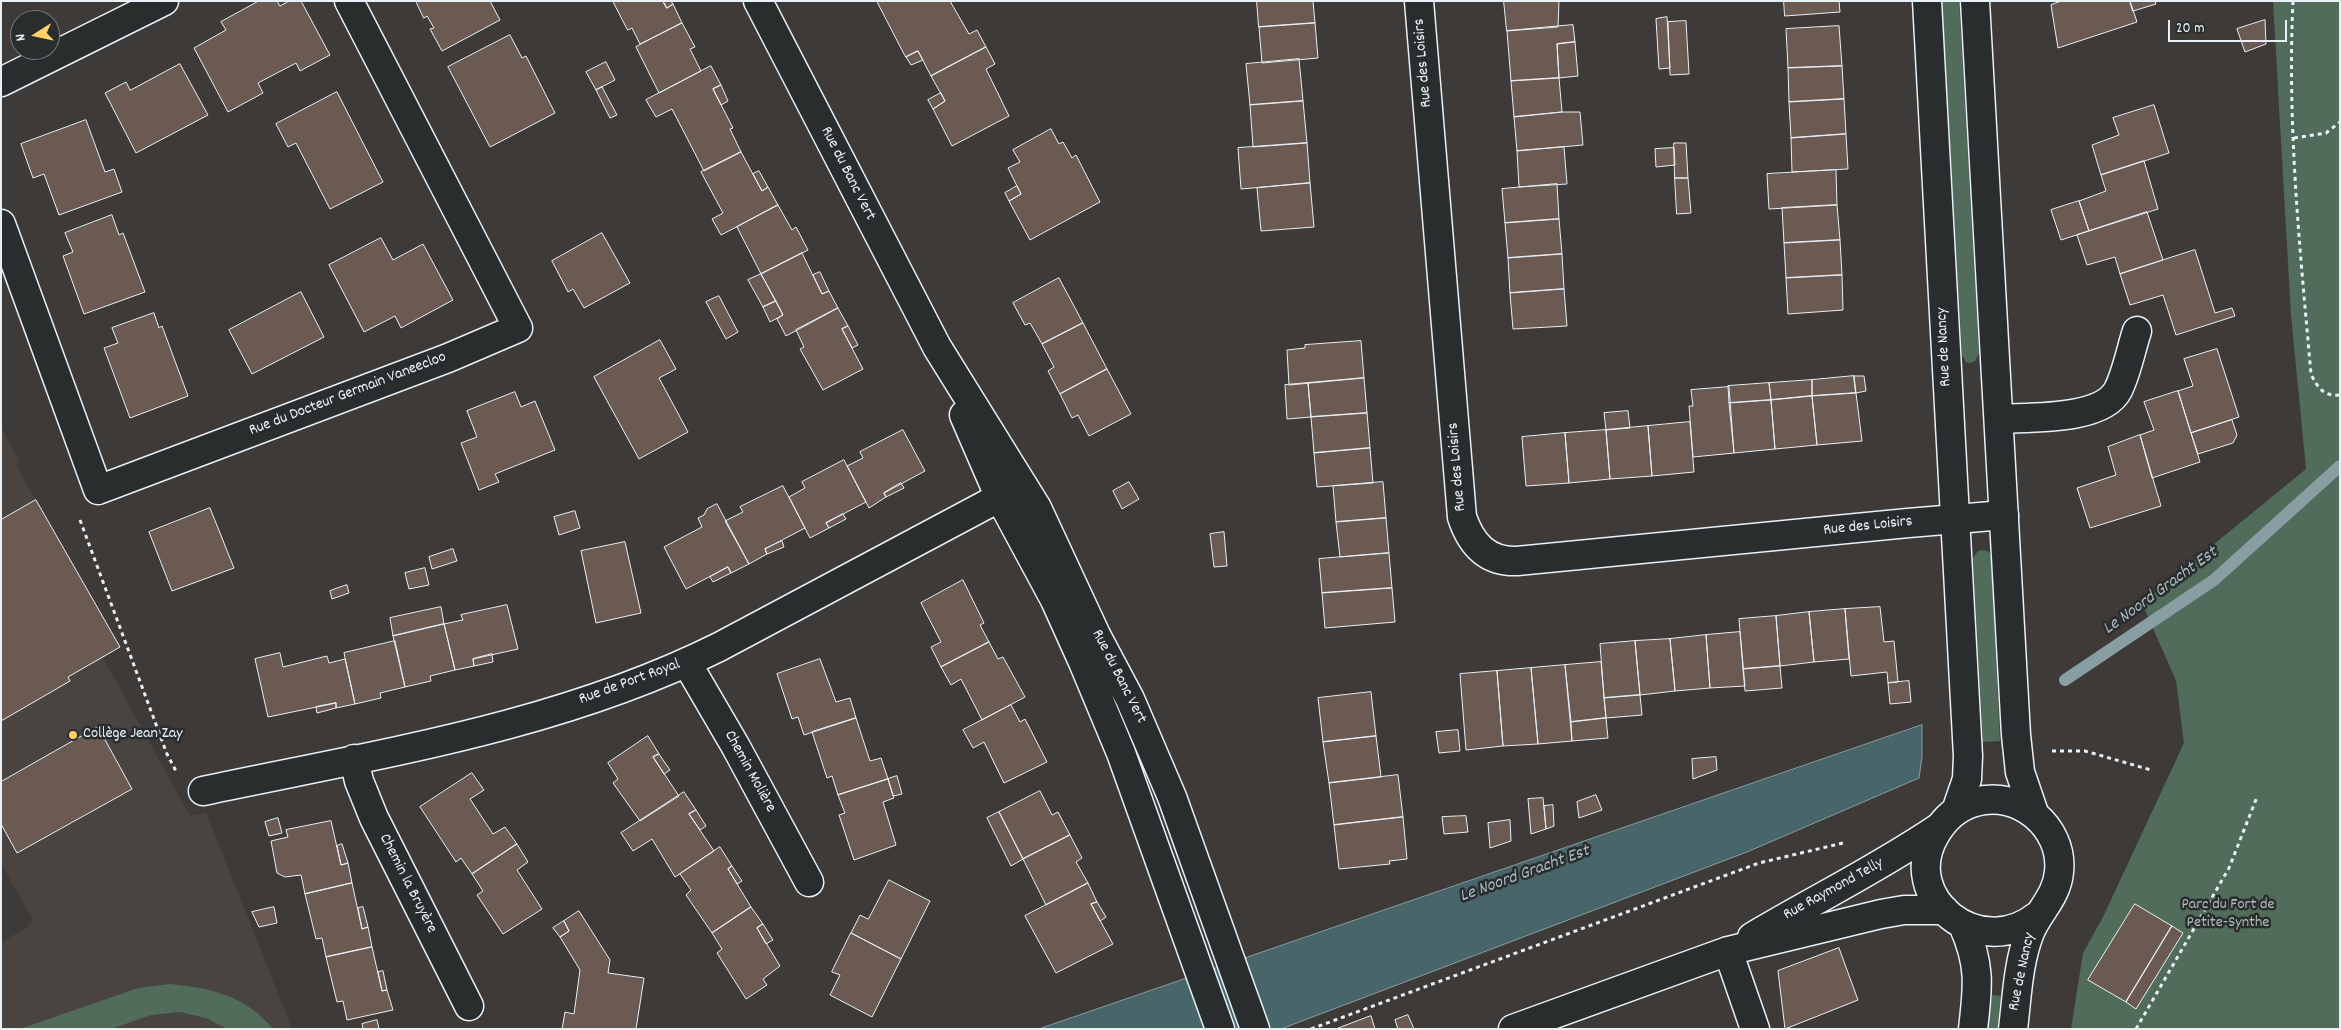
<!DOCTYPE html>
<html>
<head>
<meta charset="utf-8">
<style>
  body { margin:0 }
  #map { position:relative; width:2341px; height:1030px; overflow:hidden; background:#3d3a38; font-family:Dekko,sans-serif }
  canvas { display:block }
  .frame { position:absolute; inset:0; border:2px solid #e8f1f8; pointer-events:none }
  .north { position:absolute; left:10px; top:10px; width:50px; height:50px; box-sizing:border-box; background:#2a2d2e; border:1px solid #767b7f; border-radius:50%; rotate:260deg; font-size:14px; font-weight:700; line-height:20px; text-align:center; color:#e8f1f8 }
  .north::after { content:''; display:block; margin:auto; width:18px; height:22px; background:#ffd166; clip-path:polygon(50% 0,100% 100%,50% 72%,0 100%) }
  .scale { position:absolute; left:2168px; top:20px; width:119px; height:22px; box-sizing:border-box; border:2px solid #e8f1f8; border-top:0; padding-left:6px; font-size:15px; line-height:18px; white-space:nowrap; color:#e8f1f8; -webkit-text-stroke:4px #2a2d2e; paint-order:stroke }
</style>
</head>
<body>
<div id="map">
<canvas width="2341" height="1030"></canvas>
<div class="frame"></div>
<div class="north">N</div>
<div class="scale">20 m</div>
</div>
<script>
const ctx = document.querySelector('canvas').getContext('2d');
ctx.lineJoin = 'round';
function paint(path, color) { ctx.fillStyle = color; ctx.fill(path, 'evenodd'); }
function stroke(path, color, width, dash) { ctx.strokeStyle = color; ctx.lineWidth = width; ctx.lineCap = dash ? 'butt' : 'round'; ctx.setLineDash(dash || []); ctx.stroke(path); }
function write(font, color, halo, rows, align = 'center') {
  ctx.font = font + ' Dekko,sans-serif'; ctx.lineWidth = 5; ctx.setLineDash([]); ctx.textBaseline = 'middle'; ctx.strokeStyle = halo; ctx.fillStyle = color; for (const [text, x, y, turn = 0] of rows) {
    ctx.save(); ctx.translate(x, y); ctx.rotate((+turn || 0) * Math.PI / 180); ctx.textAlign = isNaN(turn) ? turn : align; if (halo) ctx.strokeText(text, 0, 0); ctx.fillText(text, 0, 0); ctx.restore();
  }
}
const built = new Path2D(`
  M1,428L20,462L16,465L120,647L103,658L190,816L206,812L292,1029H1V943L28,926L33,919L1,864Z`);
const green = new Path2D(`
  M1942,1H1959L1979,353L1975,361L1970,363L1966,362L1962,355Z
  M2273,1H2340V1029H2071L2083,953L2103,917L2184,743L2176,681L2142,603L2306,469L2291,315Z
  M1984,550L1989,552L1991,556L2000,741L1983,742L1973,558L1978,551Z
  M169,984C209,988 246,995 273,1029H228L206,1018L180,1012L151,1015L111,1029H20L138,988Z
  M1992,995L2001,996L1997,1029H1988Z`);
const water = new Path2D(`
  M1922,725V757L1919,778L1747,852L1281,1029H1039Z`);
const stream = new Path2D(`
  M2065,680L2214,580L2340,466`);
const building = new Path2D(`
  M259,1H277L280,6L289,1H301L330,55L300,71L296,63L258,83L263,93L228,112L194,48L226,30L221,22Z
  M416,1H490L500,20L442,51L430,29L434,28L427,16L424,18Z
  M613,1H663L667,8L673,4L682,23L640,44L632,28L628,30Z
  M663,1H671L673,4L667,8Z
  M877,1H950L969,34L977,30L986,47L931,76L918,51L906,57Z
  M1257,1H1313L1315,23L1259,27Z
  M1504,1H1559L1558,27L1507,31Z
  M1784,1H1839L1840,12L1785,16Z
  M2062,1H2130L2137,22L2058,48L2051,5Z
  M2130,1H2155L2156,4L2133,11Z
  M1667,17L1670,68L1659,69L1656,19Z
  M2265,20L2266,44L2245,52L2237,29Z
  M1686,21L1689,74L1670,75L1668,22Z
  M682,23L695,47L690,49L701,71L659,93L636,47Z
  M1315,23L1318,58L1262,63L1259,27Z
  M1573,25L1575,42L1557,44L1559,78L1511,81L1507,31Z
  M1839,26L1842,66L1788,68L1786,29Z
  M510,35L522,58L526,56L555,113L490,147L448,67Z
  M1575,42L1578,76L1559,78L1557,44Z
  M986,47L995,64L986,69L1009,116L952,146L933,109L945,101L931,76Z
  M918,51L923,60L911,65L906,57Z
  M1299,59L1303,101L1250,105L1246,64Z
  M606,62L615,80L596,90L586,72Z
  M180,64L208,115L136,153L105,93L126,82L130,90Z
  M711,66L721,85L713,89L733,128L730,129L741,152L704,171L672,109L656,117L646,100Z
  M1842,66L1844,99L1789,102L1788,68Z
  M1559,78L1562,112L1514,117L1511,81Z
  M721,85L728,101L721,105L713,89Z
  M602,87L617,115L610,118L596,90Z
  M337,92L383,182L330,209L296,143L288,147L276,124Z
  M941,93L945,101L933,109L928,100Z
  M1844,99L1846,134L1791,138L1789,102Z
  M1303,101L1307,143L1253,147L1250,105Z
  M2154,105L2169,153L2101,175L2092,145L2119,135L2113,118Z
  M1562,112H1580L1583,145L1517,151L1514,117Z
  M86,120L105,172L114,169L122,192L59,215L44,174L33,178L21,144Z
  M1051,129L1059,144L1063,142L1072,158L1076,155L1100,202L1030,240L1009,201L1021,194L1008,168L1020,162L1013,150Z
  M1846,134L1848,169L1792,172L1791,138Z
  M1307,143L1310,183L1241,189L1238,148Z
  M1674,143H1686L1688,178H1675Z
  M1564,147L1567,184L1519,187L1517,151Z
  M1674,148L1675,165L1656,167L1655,149Z
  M741,152L762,191L768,187L778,205L721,235L712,219L723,213L701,172Z
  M2144,161L2158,209L2089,231L2079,201L2106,191L2101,175Z
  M1836,170L1837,205L1769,209L1767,174Z
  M759,171L768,187L762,191L753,174Z
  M1675,178H1688L1691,213L1677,214Z
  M1310,183L1314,227L1261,231L1257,188Z
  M1557,184L1559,219L1505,223L1502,189Z
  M1017,186L1021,194L1009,201L1005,193Z
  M2079,201L2089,231L2061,240L2051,210Z
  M778,205L792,230L796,227L808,250L761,274L737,227Z
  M1837,205L1840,240L1784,243L1782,208Z
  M2147,212L2163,260L2120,274L2115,257L2087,265L2077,235Z
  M112,215L119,235L123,233L145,292L84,314L63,256L73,252L65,233Z
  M1559,219L1562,254L1508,258L1505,223Z
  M602,233L630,283L584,308L573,289L568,292L552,261Z
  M381,238L393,260L423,244L453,300L401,328L395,316L364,332L329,265Z
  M1840,240L1842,275L1786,278L1784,243Z
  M2195,250L2215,313L2232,308L2235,316L2176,335L2163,295L2130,305L2120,274Z
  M802,253L822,294L829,291L838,308L786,336L777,319L783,315L761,274Z
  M1562,254L1564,289L1510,293L1508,258Z
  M820,272L829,291L822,294L813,275Z
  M761,274L776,301L763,307L748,280Z
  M1842,275L1843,310L1788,314L1786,278Z
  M1059,278L1083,323L1042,344L1030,323L1025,325L1013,303Z
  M1564,289L1567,326L1513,329L1510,293Z
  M301,292L324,337L252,374L229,330Z
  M719,296L738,332L726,339L706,302Z
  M776,301L783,315L770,322L763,307Z
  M838,308L848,326L842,329L863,369L823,390L800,349L804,347L796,330Z
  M154,313L159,328L162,326L188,396L130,418L104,348L118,343L112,328Z
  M1083,323L1107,369L1060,394L1048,371L1054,367L1042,344Z
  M848,326L858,345L852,348L842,329Z
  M660,340L676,369L659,378L688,432L639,459L594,377Z
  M1361,341L1364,378L1289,385L1287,350L1305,348V345Z
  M2217,349L2239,417L2191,433L2178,391L2193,386L2184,359Z
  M1107,369L1131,414L1089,436L1078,415L1072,418L1060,394Z
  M1854,376L1856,393L1812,396V380Z
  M1854,376H1864L1866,391L1856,393Z
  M1364,378L1367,413L1311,417L1308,383Z
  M1812,380V396L1771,400L1769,383Z
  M1308,383L1311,417L1287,419L1285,385Z
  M1769,383L1771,400L1729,403L1728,386Z
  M1729,387L1734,453L1693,457L1689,406H1693L1691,390Z
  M2178,391L2200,462L2152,478L2140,435L2154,430L2144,402Z
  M515,392L521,407L535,401L555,450L495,474L499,482L479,490L461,443L477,437L467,411Z
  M1856,393L1862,441L1817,445L1812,396Z
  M1812,396L1817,445L1775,449L1771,400Z
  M1771,400L1775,449L1734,453L1729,403Z
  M1628,411L1630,428L1606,430L1604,413Z
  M1367,413L1370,448L1314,453L1311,417Z
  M2232,420L2237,435L2233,443L2198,454L2191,433Z
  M1690,422L1694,472L1652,476L1648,426Z
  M1648,426L1652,476L1610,479L1606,430Z
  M903,430L925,471L884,493L886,497L869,508L847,466L863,458L860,452Z
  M1606,430L1610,479L1569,483L1565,433Z
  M1565,433L1569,483L1526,486L1522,437Z
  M2140,435L2161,506L2090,528L2077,488L2116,475L2108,447Z
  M1370,448L1373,483L1317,487L1314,453Z
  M844,460L866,502L826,523L829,528L810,538L789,497L805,488L802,482Z
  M1129,482L1139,499L1122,509L1113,491Z
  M1383,482L1386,518L1336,522L1333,486Z
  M901,483L904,488L886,497L884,493Z
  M783,486L805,528L765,549L767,554L749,564L725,521L743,512L740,507Z
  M36,500L120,647L68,677L70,681L1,721V520Z
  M717,504L749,564L731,573L728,567L686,589L664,547L702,527L698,518L704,515L707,509Z
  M210,508L234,568L172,591L149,532Z
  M575,511L580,528L559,535L554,517Z
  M843,514L846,519L829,528L826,523Z
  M1386,518L1389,553L1340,557L1336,522Z
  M1224,532L1227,566L1214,567L1210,534Z
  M782,541L784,547L767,554L765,549Z
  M625,542L641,613L596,623L581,551Z
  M453,549L457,561L432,569L429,557Z
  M1389,553L1392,588L1322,593L1319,559Z
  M728,567L731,573L713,582L710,577Z
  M425,568L429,585L409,589L405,573Z
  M963,580L984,623L980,625L989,642L941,667L931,647L941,642L921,603Z
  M347,585L349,593L332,599L330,591Z
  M1392,588L1395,622L1325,628L1322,593Z
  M507,605L518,649L473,659L474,666L455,670L444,624L463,620L461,615Z
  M441,607L444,624L393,636L390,618Z
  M1880,607L1884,642L1894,641L1898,682L1888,683L1887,672L1851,676L1845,609Z
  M1845,609L1849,659L1814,662L1809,612Z
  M1809,612L1814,662L1780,666L1776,616Z
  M1776,616L1780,666L1743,669L1739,619Z
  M444,624L455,670L430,676L431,681L405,687L393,636Z
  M1740,632L1745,686L1710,688L1706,635Z
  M1706,635L1710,688L1675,691L1670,639Z
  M1670,639L1675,691L1640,695L1635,641Z
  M395,641L405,687L380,693L381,698L355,704L344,653Z
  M1635,641L1640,695L1604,698L1600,644Z
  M989,642L998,659L1003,657L1025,697L982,720L961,679L951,685L941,667Z
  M280,653L283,667L327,656L329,663L345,659L355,704L336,708V703L268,717L255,659Z
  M492,654L493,662L474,666L473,659Z
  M820,659L836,702L850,698L856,718L804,735L798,717L792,719L777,674Z
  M1601,662L1606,718L1571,722L1565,665Z
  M1565,665L1572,741L1538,744L1531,668Z
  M1780,666L1782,688L1745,691L1743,669Z
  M1531,668L1538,744L1503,746L1497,671Z
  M1497,671L1503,746L1466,750L1460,674Z
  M1909,681L1911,702L1890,704L1888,683Z
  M1371,692L1376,736L1323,742L1318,698Z
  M1640,695L1642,715L1606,718L1604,698Z
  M336,703V708L317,713L316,707Z
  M1011,705L1020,722L1025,719L1047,762L1004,783L984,742L973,748L963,730Z
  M856,718L870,761L881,758L888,779L838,795L832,776L827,778L812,732Z
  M1606,718L1608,738L1572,741L1571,722Z
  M98,727L132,789L17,853L1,824V782Z
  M1458,730L1460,751L1439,753L1436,732Z
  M648,736L659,754L653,757L679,796L640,821L613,783L618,779L608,763Z
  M1376,736L1381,777L1329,783L1323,742Z
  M659,754L670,770L664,774L653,757Z
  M1716,757L1717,770L1693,779L1692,759Z
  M472,773L484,790L470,799L493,834L505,827L517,844L472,874L461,858L456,862L420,807Z
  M1398,775L1403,817L1334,825L1329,783Z
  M897,776L902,794L893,796L888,779Z
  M888,779L894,798L883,802L896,845L854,860L839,815L845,813L838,795Z
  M1040,791L1052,815L1058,812L1070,835L1023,859L999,812Z
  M684,792L696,810L689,814L714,851L675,877L652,839L633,851L621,833Z
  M1596,795L1602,810L1579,818L1577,802Z
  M1543,798L1546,829L1531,834L1528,799Z
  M1553,805L1554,826L1546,829L1544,806Z
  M696,810L706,826L700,830L689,814Z
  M999,812L1023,859L1011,866L987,818Z
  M1466,816L1468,832L1444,834L1442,817Z
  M1403,817L1407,859L1389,861L1390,864L1339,869L1334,825Z
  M278,818L282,833L269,836L265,822Z
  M1510,820L1511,841L1490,848L1488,823Z
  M331,821L341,865L348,863L352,883L305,894L301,875L285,877L277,873L271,841L288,837L286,830Z
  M1070,835L1082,858L1076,862L1088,883L1046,905L1023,859Z
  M342,844L348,863L341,865L337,846Z
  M517,844L528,862L517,870L542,909L503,934L477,895L483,891L472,874Z
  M720,847L732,866L728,869L751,907L712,933L686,895L691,890L680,874Z
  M732,866L742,881L737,884L728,869Z
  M889,880L930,901L901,959L851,933L860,915L868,919Z
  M352,883L362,929L368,927L372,947L326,957L322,938L316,939L305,894Z
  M1088,883L1097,902L1091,904L1113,944L1056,973L1025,916Z
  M1097,902L1106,917L1100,921L1091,904Z
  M2135,904L2172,926L2126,1002L2088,980Z
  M274,907L277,923L259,927L252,912Z
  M363,907L368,927L362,929L358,908Z
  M751,907L763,924L757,928L780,966L763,979L767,985L746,999L717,953L722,949L712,933Z
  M579,911L610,960L608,973L644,978L636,1029H562L565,1012L574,1014L580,970L560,937L569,931L564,921Z
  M564,921L569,931L560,937L553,928Z
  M763,924L773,940L766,944L757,928Z
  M2172,926L2183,933L2136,1009L2126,1002Z
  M851,933L901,959L872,1017L830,995L840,975L832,972Z
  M372,947L382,991L387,990L393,1010L347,1020L343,1001L337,1002L326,957Z
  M1839,948L1858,1000L1785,1029L1778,971Z
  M383,971L387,990L382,991L378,972Z
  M1408,1015L1414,1029H1398L1395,1020Z
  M1371,1016L1375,1029H1336Z
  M377,1020L379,1029H363L362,1024Z`);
const path = new Path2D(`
  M2293,1C2287,125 2300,250 2311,374C2317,387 2324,397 2340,395
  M2294,138L2326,133L2340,122
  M80,520L167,754L176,771
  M2052,751H2085L2151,770
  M1311,1029L1759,863L1843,843
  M2136,1029L2229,868L2257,797`);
const minor = new Path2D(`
  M758,1L937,347L1037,508L1096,635L1130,699L1172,797L1255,1029
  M1419,1L1462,517C1471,544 1487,562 1517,561L1908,523L2004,515
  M1,82L164,1
  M1,224L98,490L448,358L518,328L349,1
  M964,415L1000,498L1055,600L1083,662L1121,753L1220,1029
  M1999,419C2029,417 2102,421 2118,390C2127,372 2131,349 2137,331
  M687,663L736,747L809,882
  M354,759L359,781L374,818L469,1006
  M203,791C378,754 558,727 719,647L1023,485
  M1752,937C1814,900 1879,868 1938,828
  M1728,951L1755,1029
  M1513,1029L1728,951L1881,914L1904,910H1944`);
const major = new Path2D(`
  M1927,1L1968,756L1967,779L1956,811
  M1975,1L2016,735L2020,772L2034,813
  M1963,925C1981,965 1978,987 1973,1029
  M2013,1029C2017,997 2018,962 2030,932C2039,911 2057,896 2059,872C2064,827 2018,789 1975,802C1957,807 1944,819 1935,835C1898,898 1980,962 2037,916`);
const markers = [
  [73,735,5,"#ffd166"]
];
const streetNames = [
  ["Rue des Loisirs",1424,63,-95],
  ["Rue du Banc Vert",847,174,63],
  ["Rue de Nancy",1945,347,-93],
  ["Rue du Docteur Germain Vaneecloo",348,395,-21],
  ["Rue des Loisirs",1458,467,-95],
  ["Rue des Loisirs",1868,527,-6],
  ["Rue du Banc Vert",1118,677,63],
  ["Rue de Port Royal",630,683,-20],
  ["Chemin Molière",749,772,61],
  ["Chemin la Bruyère",407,884,63],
  ["Rue Raymond Telly",1834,890,-29],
  ["Rue de Nancy",2023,972,-78]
];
const poiNames = [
  ["Collège Jean Zay",83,735]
];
const parkNames = [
  ["Parc du Fort de",2228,906],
  ["Petite-Synthe",2228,924]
];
const waterNames = [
  ["Le Noord Gracht Est",2161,592,-36],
  ["Le Noord Gracht Est",1525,875,-20]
];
paint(built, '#4a4440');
paint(green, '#516c5a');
paint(water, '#48666a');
stroke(water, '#889ea3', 1);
stroke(stream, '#889ea3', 12);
paint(building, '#6a5a51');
stroke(building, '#e8f1f8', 1);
stroke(minor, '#e8f1f8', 31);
stroke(major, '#e8f1f8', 31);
stroke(path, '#e8f1f8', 3, [4, 4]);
stroke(minor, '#2a2d2e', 28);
stroke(major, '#2a2d2e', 28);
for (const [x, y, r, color] of markers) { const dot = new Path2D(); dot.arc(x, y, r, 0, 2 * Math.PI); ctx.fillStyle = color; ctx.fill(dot); stroke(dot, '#2a2d2e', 2); }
write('16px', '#e8f1f8', '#2a2d2e', streetNames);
write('16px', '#e8f1f8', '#2a2d2e', poiNames, 'left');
write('16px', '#acbcb9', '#2a2d2e', parkNames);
write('italic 18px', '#a8b9bf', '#2a2d2e', waterNames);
</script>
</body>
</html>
